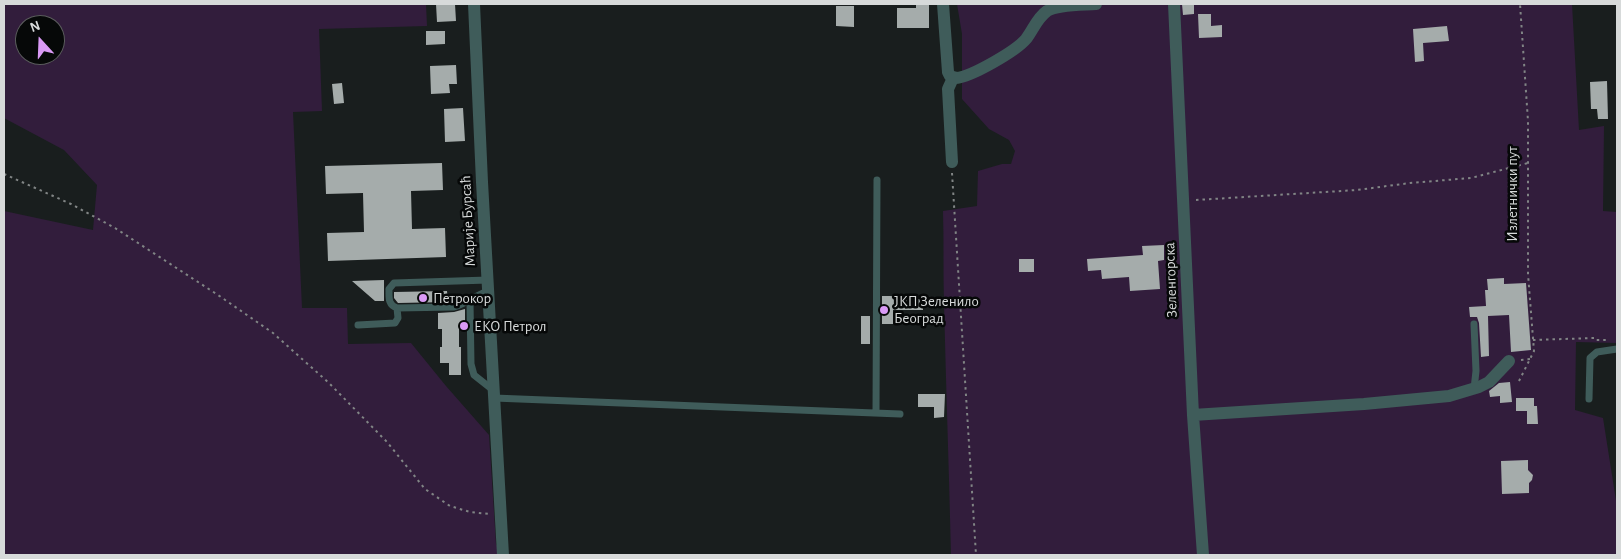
<!DOCTYPE html>
<html>
<head>
<meta charset="utf-8">
<style>
  body { margin:0 }
  #map { position:relative; width:1621px; height:559px; overflow:hidden; background:#191e1e; font-family:"Alegreya Sans",sans-serif }
  canvas { display:block }
  .frame { position:absolute; inset:0; border:5px solid #d7dada; pointer-events:none }
  .north { position:absolute; left:15px; top:15px; width:50px; height:50px; box-sizing:border-box; background:#060808; border:1px solid #5a5c5c; border-radius:50%; rotate:340deg; font-size:14px; font-weight:700; line-height:20px; text-align:center; color:#d7dada }
  .north::after { content:''; display:block; margin:auto; width:18px; height:22px; background:#da9af6; clip-path:polygon(50% 0,100% 100%,50% 72%,0 100%) }
</style>
</head>
<body>
<div id="map">
<canvas width="1621" height="559"></canvas>
<div class="frame"></div>
<div class="north">N</div>
</div>
<script>
const ctx = document.querySelector('canvas').getContext('2d');
ctx.lineJoin = 'round';
function paint(path, color) { ctx.fillStyle = color; ctx.fill(path, 'evenodd'); }
function stroke(path, color, width, dash) { ctx.strokeStyle = color; ctx.lineWidth = width; ctx.lineCap = dash ? 'butt' : 'round'; ctx.setLineDash(dash || []); ctx.stroke(path); }
function write(font, color, halo, rows, align = 'center') {
  ctx.font = font + ' "Alegreya Sans",sans-serif'; ctx.lineWidth = 5; ctx.setLineDash([]); ctx.textBaseline = 'middle'; ctx.strokeStyle = halo; ctx.fillStyle = color; for (const [text, x, y, turn = 0] of rows) {
    ctx.save(); ctx.translate(x, y); ctx.rotate((+turn || 0) * Math.PI / 180); ctx.textAlign = isNaN(turn) ? turn : align; if (halo) ctx.strokeText(text, 0, 0); ctx.fillText(text, 0, 0); ctx.restore();
  }
}
const green = new Path2D(`
  M4,4H426L427,26L319,29L322,111L293,112L302,308H347L348,344L411,343L446,386L489,435L496,544L503,555H4V211L93,230L97,185L64,150L4,118ZM25,25H55V55H25Z
  M957,4H1572L1579,130L1604,126L1603,211L1617,212V343L1576,342L1575,410L1603,418L1617,507V555H951C949,471 946,387 944,303C943,272 944,242 943,211L977,206L978,171L1002,164H1011L1015,151L1009,140L989,129L962,99V34Z`);
const building = new Path2D(`
  M436,4H455L456,21L437,22Z
  M916,4H929V28H897V8H916Z
  M1182,4H1194V14L1183,15Z
  M836,6H854V27L836,26Z
  M1198,14H1211V26L1222,25V37L1199,38Z
  M1447,26L1449,41L1423,43L1424,61L1415,62L1413,29Z
  M426,31H445V44L426,45Z
  M456,65L457,84H449L450,93L431,94L430,66Z
  M1607,81L1608,119H1598L1597,109H1591L1590,82Z
  M342,83L344,103L334,104L332,84Z
  M463,108L465,141L445,142L444,109Z
  M442,163L443,190L411,191L412,229L445,228L446,257L328,261L327,233L364,232L363,193L326,194L325,166Z
  M1164,245V260L1158,261L1160,289L1130,291L1129,277L1102,279L1101,270L1088,271L1087,259L1143,255L1142,246Z
  M1019,259H1034V272H1019Z
  M1504,278V284L1526,283L1531,350L1511,352L1509,315L1488,316L1489,356L1481,357L1479,323L1477,317H1470L1469,307L1486,306L1485,290H1488L1487,279Z
  M384,280V301H375L352,281Z
  M447,291L448,302L398,303L394,298V292Z
  M882,296H893V299H923V310H893V324H882Z
  M465,309V329H459V347H461V375H449V363H440V347H442V329H438V313L454,312Z
  M861,316H870V344H861Z
  M1510,382L1512,402L1500,403V396L1490,397L1489,391L1499,383Z
  M918,394H945L944,417L934,418V407H918Z
  M1516,398H1534V406H1537L1538,424H1527V411H1516Z
  M1528,460V470L1533,475L1532,480L1529,483V493L1502,494L1501,461Z`);
const path = new Path2D(`
  M952,173L976,555
  M4,174L71,204L115,228L218,295L273,333L329,383L387,442L425,489L450,506L470,512L490,514
  M1196,200L1357,190L1410,183L1471,178L1528,163
  M1533,340L1595,338L1596,340H1607
  M1521,360L1531,359
  M1519,381L1534,351L1528,274V121L1520,4`);
const service = new Path2D(`
  M488,280L394,283L389,289C389,298 388,305 397,308L454,307C467,303 476,295 488,291
  M470,301L471,364L474,375L493,390
  M358,325L395,323L398,318L397,308
  M1474,389L1476,371L1474,324
  M494,398L900,414
  M1589,399L1590,358L1597,352L1617,349
  M876,413L877,180`);
const minor = new Path2D(`
  M943,4L948,72L950,76L956,78C971,77 1016,51 1026,39C1033,30 1037,18 1047,11C1058,4 1083,5 1096,4
  M1174,4L1193,415L1203,555
  M952,162L948,89L953,78
  M1193,415L1364,404L1449,396L1479,387L1489,382L1509,361`);
const tertiary = new Path2D(`
  M474,4L482,182L503,555`);
const markers = [
  [423,298,5,"#da9af6"],
  [884,310,5,"#da9af6"],
  [464,326,5,"#da9af6"]
];
const streetNames = [
  ["Излетнички пут",1512,194,-90],
  ["Марије Бурсаћ",468,221,-93],
  ["Зеленгорска",1171,280,-92]
];
const poiNames = [
  ["Петрокор",433,298],
  ["ЈКП Зеленило",894,301],
  ["Београд",894,318],
  ["ЕКО Петрол",474,326]
];
paint(green, '#321d3c');
paint(building, '#a5acab');
stroke(path, '#818585', 2, [2.5, 4]);
stroke(service, '#3f5c5a', 7);
stroke(minor, '#3f5c5a', 12);
stroke(tertiary, '#3f5c5a', 12);
for (const [x, y, r, color] of markers) { const dot = new Path2D(); dot.arc(x, y, r, 0, 2 * Math.PI); ctx.fillStyle = color; ctx.fill(dot); stroke(dot, '#060808', 2); }
write('15px', '#d7dada', '#060808', streetNames);
write('15px', '#d7dada', '#060808', poiNames, 'left');
</script>
</body>
</html>
